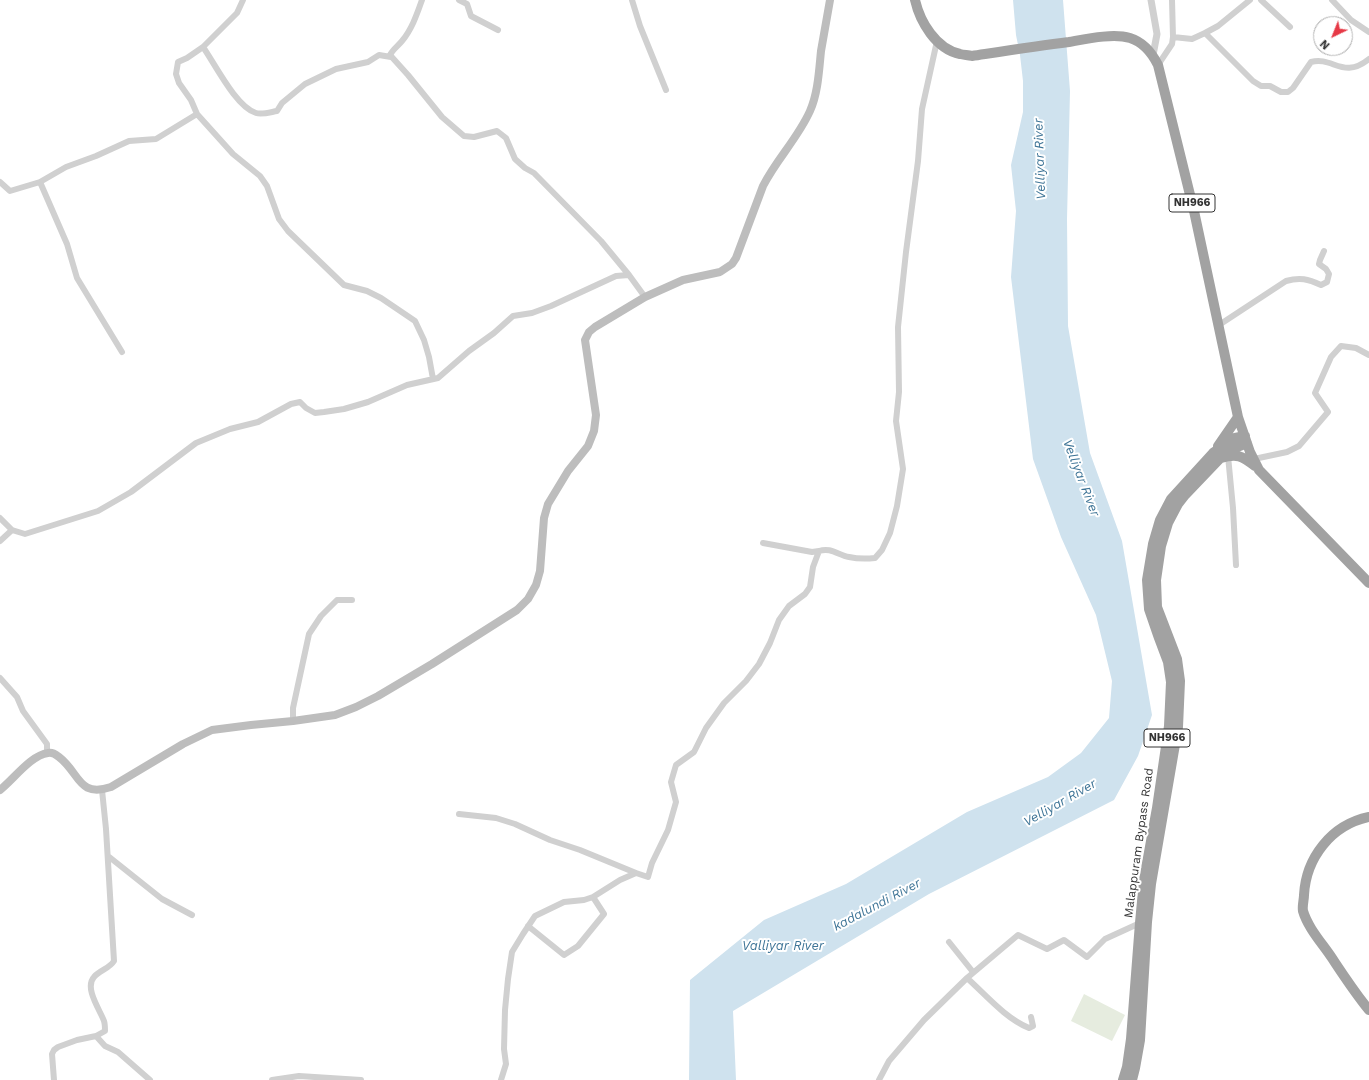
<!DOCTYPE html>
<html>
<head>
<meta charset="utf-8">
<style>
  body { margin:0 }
  #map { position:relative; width:1369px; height:1080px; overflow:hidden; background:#fff; font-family:"Work Sans",sans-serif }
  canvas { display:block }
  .north { position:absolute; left:1313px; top:16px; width:40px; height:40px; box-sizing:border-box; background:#fff; border:1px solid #adadad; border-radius:50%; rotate:223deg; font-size:11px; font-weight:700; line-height:16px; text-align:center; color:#333 }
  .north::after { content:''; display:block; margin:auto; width:14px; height:18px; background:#e63946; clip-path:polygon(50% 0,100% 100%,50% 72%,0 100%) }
</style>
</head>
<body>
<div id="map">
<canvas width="1369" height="1080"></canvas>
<div class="north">N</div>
</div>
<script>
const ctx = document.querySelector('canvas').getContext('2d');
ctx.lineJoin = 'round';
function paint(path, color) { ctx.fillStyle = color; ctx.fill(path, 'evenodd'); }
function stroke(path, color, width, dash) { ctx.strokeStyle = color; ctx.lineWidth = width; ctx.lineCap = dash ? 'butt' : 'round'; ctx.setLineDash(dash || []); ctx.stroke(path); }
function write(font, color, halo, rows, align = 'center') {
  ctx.font = font + ' "Work Sans",sans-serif'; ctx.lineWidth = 4; ctx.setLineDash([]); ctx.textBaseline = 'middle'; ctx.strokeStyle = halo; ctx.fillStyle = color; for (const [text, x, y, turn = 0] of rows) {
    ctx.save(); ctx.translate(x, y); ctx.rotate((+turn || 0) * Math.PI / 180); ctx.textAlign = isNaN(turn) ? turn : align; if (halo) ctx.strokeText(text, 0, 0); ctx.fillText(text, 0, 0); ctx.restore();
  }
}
const green = new Path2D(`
  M1084,994L1125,1015L1112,1041L1071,1021Z`);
const water = new Path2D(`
  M1013,0H1063L1070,91L1067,219L1068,326L1090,453L1122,541L1152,715L1138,756L1114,800L929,894L733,1011L736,1080H689L690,980L764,920L846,884L967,812L1048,777L1081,753L1109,718L1112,681L1096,615L1061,537L1033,459L1011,277L1016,211L1011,165L1023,112V81L1020,55L1016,35Z`);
const minor = new Path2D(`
  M243,0L237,13L203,47C215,64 236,107 256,113C262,115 271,112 277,111L282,103L305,84L336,69L368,62L379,55L391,57
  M422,0C417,14 412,29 402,41C398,46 393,49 390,55L408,75L442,117L464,136L474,137L497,131L506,138L515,159L525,168L534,173L601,241L629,275
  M459,0L467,4L471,16L498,30
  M632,0L640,26L666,90
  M1261,0L1290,27
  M1332,0L1351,20L1369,32
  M1205,33L1218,26L1250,0
  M1173,37L1192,39L1205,33L1253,81L1261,86H1270L1281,92H1288L1293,88L1311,62C1333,56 1343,80 1369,59
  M1158,65L1172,44L1173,37L1172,0
  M197,114L233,154L260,176L267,186L279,219L288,231L344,285L367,291L381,298L415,321L424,340L429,357L433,379
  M0,182L10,191L40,182L66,167L96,156L129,141L156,139L197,114L191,100L179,83L176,74L178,62L187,58L203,47
  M40,182L67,244L77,278L122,352
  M1219,325L1286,281C1300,277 1308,279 1321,285L1327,282L1329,274L1326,269L1319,264L1320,260L1324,251
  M1228,456L1233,508L1236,565
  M1254,459L1287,452L1299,446L1328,412L1315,393L1331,357L1341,346L1356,348L1369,355
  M0,518L12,530L25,534L98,511L131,492L196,443L230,429L258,422L291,404L300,402L306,408L315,413L324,412L344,409L368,402L407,385L438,378L469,351L494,333L513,316L532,313L551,306L616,276L629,275L645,297
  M0,541L12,530
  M763,543L812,552L819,551
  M0,678L17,697L23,711L47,744V753
  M293,721V708L309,634L321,616L337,600H352
  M459,814L496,818L515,824L550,840L580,850L636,873
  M108,856L162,899L192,915
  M528,926L564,955L578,946L604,914L593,897
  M949,942L973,972
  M967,978C986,995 1005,1018 1029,1028L1033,1026L1031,1017
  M96,1036L105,1046L118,1052L150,1080
  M54,1080L52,1054L54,1050L58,1047L77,1040L96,1036L105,1031C105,1027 105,1024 104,1021C100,1010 84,988 94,977C100,970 109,969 114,961L106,829L102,790
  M272,1080L299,1076L361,1080
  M501,1080L506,1064L504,1049L505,1010L508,979L512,952L523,934L535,916L564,902L584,900L593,897L620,880L636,873L648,877L652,863L668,830L676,802L671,782L676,765L694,752L706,728L724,703L746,681L759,664L770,643L779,620L789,606L805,594L810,587L813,567L819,551C831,547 838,555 849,557C858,559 866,559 875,558L882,550L890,533L897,506L903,469L896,421L899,392L898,327L906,252L918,161L922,109L937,41
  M879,1080L889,1061L924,1020L967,978L1018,935L1047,949L1064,940L1087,957L1105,939L1140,923`);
const tertiary = new Path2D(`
  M1151,0L1157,34L1153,55`);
const secondary = new Path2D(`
  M0,790C13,780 31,755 48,753C52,752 55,754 59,757C80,773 78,798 111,787L183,744L212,730L251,725L293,721L335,715L356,707L378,696L432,664L517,610L528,599L536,585L540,571L544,518L548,504L568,471L588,446L594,431L596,415L585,340L589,332L595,327L645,297L683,280L720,272L732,264L736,258L763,186C776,160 798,138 810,111C818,93 819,71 821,51C824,34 827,17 830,0`);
const trunk = new Path2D(`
  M915,0C920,22 936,49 960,54C964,55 968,55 972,56C1005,51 1037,46 1069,42C1086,39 1113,33 1130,38C1143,42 1152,53 1158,65L1194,211L1238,417L1250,452L1259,470L1369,583
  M1218,446L1238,417
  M1221,458C1237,453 1242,456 1255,466
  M1369,817C1331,825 1306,858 1304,895C1304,900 1302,906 1303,911C1308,928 1322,943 1332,958C1344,976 1355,993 1369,1010
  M1123,1080L1127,1067L1131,1039L1140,923L1144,880L1157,808L1169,726L1171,682L1168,662L1159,638L1149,609L1147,580L1153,544L1160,520L1171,499L1213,453L1235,438L1245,436
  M1132,1080L1135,1068L1140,1040L1147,922L1151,884L1178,727L1180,681L1177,659L1157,607L1156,580L1161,546L1168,523L1178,504L1185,495L1227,451L1247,443`);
const shields = [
  [1192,203,46],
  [1167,738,46]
];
const shieldNames = [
  ["NH966",1192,203],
  ["NH966",1167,738]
];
const streetNames = [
  ["Malappuram Bypass Road",1139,843,-82]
];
const waterNames = [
  ["Velliyar River",1040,159,-92],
  ["Velliyar River",1081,478,69],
  ["Velliyar River",1060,803,-30],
  ["kadalundi River",877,905,-28],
  ["Valliyar River",783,946]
];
paint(green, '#e6ecdf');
paint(water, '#cfe2ee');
stroke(minor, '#d0d0d0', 6);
stroke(tertiary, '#d0d0d0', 7);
stroke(secondary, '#bdbdbd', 8);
stroke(trunk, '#a2a2a2', 10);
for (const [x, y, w] of shields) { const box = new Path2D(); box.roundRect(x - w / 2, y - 9, w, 18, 3); ctx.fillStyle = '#fff'; ctx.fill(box); stroke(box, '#333', 1); }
write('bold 11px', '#333', null, shieldNames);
write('12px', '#333', '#fff', streetNames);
write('italic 13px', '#3f7597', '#fff', waterNames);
</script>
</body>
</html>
